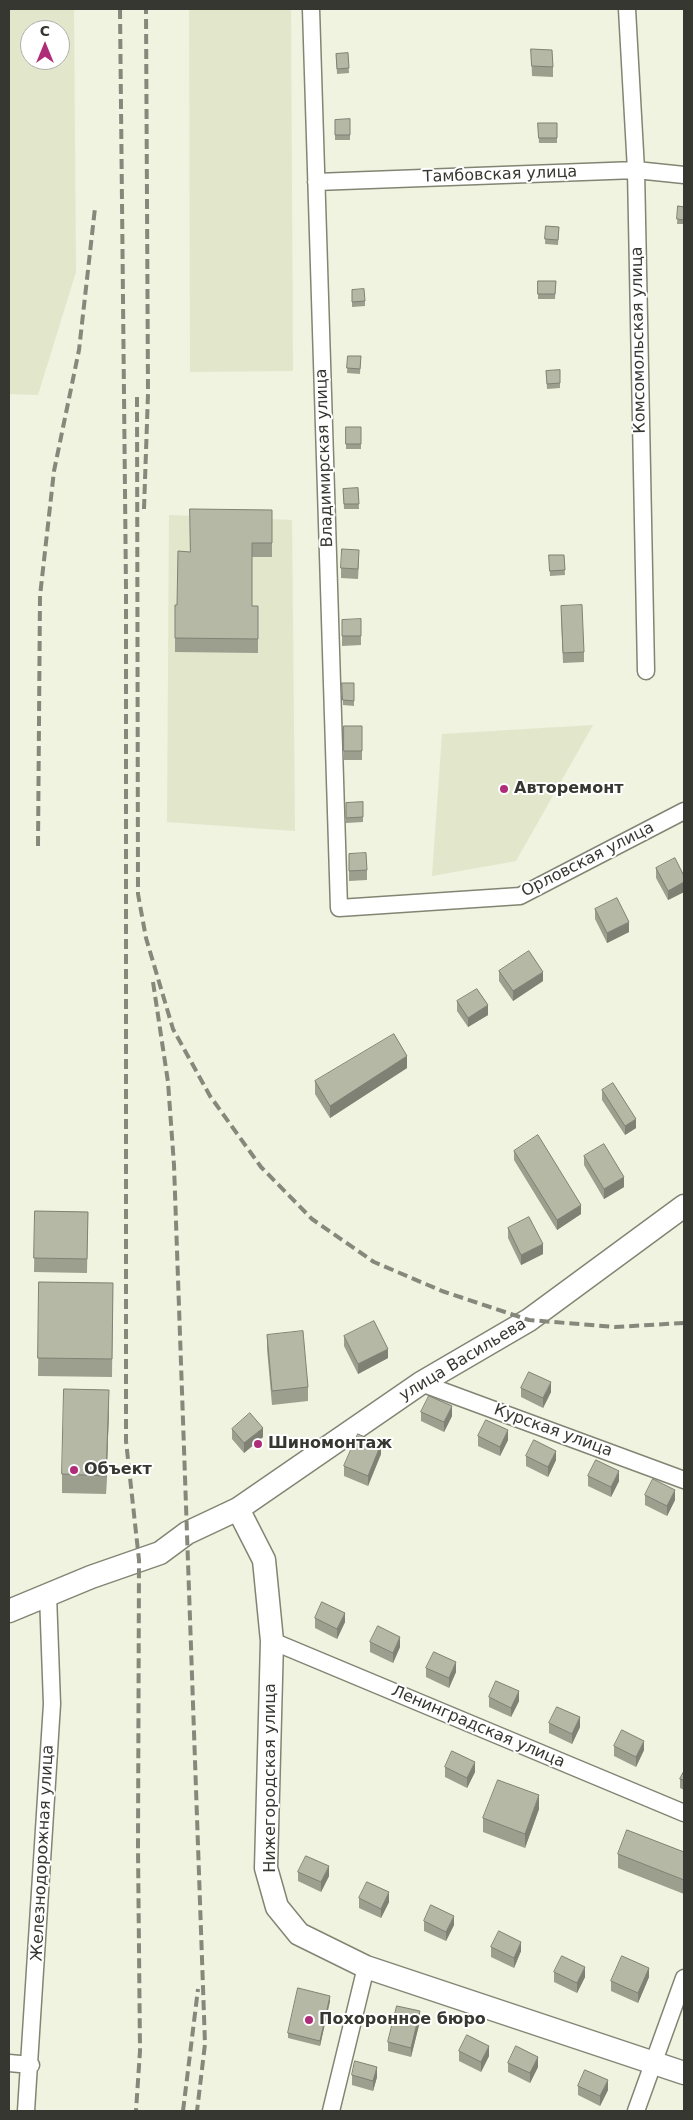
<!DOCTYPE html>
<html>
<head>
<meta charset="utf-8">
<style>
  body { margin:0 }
  #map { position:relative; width:693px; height:2120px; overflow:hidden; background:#eff3df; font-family:"DejaVu Sans",sans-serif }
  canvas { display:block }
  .frame { position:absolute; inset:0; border:10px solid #363730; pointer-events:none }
  .north { position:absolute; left:20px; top:20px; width:50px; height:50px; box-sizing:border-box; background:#fff; border:1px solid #afafac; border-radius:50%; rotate:0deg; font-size:14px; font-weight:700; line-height:20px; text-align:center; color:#363730 }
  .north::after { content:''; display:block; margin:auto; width:18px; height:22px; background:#af2d78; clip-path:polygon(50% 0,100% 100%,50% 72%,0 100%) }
</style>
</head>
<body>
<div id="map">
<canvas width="693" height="2120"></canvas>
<div class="frame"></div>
<div class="north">С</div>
</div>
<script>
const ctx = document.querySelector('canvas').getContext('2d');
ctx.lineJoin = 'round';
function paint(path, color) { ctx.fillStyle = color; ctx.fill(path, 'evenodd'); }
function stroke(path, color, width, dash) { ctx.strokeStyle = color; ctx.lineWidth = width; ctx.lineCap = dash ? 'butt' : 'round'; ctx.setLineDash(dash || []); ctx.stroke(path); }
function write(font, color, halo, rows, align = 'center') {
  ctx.font = font + ' "DejaVu Sans",sans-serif'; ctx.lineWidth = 4; ctx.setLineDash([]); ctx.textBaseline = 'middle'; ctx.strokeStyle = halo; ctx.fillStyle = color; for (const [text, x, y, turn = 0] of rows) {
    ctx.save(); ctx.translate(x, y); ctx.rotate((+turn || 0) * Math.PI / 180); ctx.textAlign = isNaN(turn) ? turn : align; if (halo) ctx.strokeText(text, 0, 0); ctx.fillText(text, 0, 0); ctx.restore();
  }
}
const built = new Path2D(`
  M9,9H74L76,272L38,395L9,394ZM30,30H60V60H30Z
  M189,9H291L293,371L190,372Z
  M169,515L292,520L295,831L167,822Z
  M593,725L516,861L432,876L442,734Z`);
const street = new Path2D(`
  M311,9L339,908L520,896L684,811
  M627,9L636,170L646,671
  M316,182L636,170L684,175
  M421,1383L684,1480
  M272,1641L684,1813
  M9,2063L31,2065
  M26,2111L52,1704L48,1595
  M331,2111L366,1967
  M636,2111L684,1978`);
const secondary = new Path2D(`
  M238,1509L264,1560L272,1641L266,1868L277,1907L299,1934L366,1967L684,2073
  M9,1611L91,1577L160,1553L187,1533L238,1509L421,1383L529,1320L684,1206`);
const rail = new Path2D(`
  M120,9L126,588V1441L139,1560L138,1848L140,2051L136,2111
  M137,397L138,894L146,938L173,1029L210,1096L261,1167L312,1219L374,1262L442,1291L529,1320L615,1327L684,1323
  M144,509L148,394L146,9
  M38,846L40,596L54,471L79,350L95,208
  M153,982L168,1082L174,1165L205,2044L197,2111
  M183,2111L198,1989`);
const wall = new Path2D(`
  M531,49L553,67V77L532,76Z
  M348,53L349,73L337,74L336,54Z
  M350,119V140H335V120Z
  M538,123H557V143H539Z
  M678,206L684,207V224H677Z
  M546,226L559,227L558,245L545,244Z
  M538,281H556L555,299H538Z
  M352,290L365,301V306L352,307Z
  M348,356H361L360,374L347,373Z
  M560,370V388L547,389L546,371Z
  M346,427H361V449H346Z
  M358,488L359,509H344L343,489Z
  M272,510V557H252V606H258V653L175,652V605H177L190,552Z
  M549,555H564L565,575L550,576Z
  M359,560L358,579L341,578V568Z
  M561,615L584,652V662L563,663Z
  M342,620L361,636V645L342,646Z
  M342,683H354V706L343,705Z
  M344,726H362V760H344Z
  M363,802V822L346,823V803Z
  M349,854L367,870V880L349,881Z
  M656,868L684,876V892L668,900L656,878Z
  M595,909L629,932L607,943L595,919Z
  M499,971L543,981L513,1001L499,981Z
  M457,1001L488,1015L468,1027L457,1011Z
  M407,1068L330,1118L315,1094V1081Z
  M602,1090L636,1128L625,1135L602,1100Z
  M514,1151L581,1214L557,1230L514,1160Z
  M584,1156L624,1187L604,1199L584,1165Z
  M35,1211L88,1212L87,1273L34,1272Z
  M508,1228L543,1254L521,1265L508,1238Z
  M39,1282L113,1283L112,1377L38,1376Z
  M267,1335L308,1387V1401L272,1405L267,1349Z
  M344,1336L388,1358L358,1374L344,1346Z
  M521,1388L551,1392L543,1408L521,1397Z
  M109,1409L106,1494L62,1493V1474Z
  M421,1412L452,1416L444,1432L421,1421Z
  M232,1429L263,1437L244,1453L232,1439Z
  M478,1436L508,1440L500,1456L478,1446Z
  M381,1454L368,1486L344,1476V1466Z
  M526,1456L556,1460L548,1477L526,1466Z
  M588,1476L619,1481L611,1497L588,1486Z
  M645,1495L675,1500L667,1516L645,1505Z
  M315,1618L345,1622L337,1639L315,1628Z
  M370,1642L400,1647L393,1663L370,1652Z
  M426,1668L456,1672L449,1688L426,1677Z
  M489,1697L519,1701L511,1717L489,1707Z
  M549,1723L580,1727L572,1744L549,1733Z
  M614,1746L644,1750L636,1767L614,1756Z
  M445,1767L475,1772L467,1788L445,1777Z
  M684,1771V1790L680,1788V1779Z
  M539,1809L525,1848L483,1832V1818Z
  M684,1852V1894L618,1868V1854Z
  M298,1872L329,1876L321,1892L298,1881Z
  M359,1898L389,1902L381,1918L359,1908Z
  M424,1921L454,1925L446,1941L424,1931Z
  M491,1947L521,1951L514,1968L491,1957Z
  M554,1972L585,1977L577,1993L554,1982Z
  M649,1977L638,2003L611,1991V1981Z
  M330,2001L320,2046L288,2038V2033Z
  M420,2021L411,2057L388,2051V2042Z
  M459,2051L489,2056L481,2072L459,2061Z
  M508,2063L538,2067L530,2083L508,2072Z
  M352,2075L377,2077L373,2091L352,2085Z
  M578,2086L608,2090L600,2106L578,2095Z`);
const shadedWall = new Path2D(`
  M684,882V892L668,900V891Z
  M629,922V932L607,943V933Z
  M543,972V981L513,1001V991Z
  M488,1005V1015L468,1027V1018Z
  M407,1056V1068L330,1118V1106Z
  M636,1119V1128L625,1135V1126Z
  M624,1177V1187L604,1199V1189Z
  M581,1205V1214L557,1230V1220Z
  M543,1244V1254L521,1265V1255Z
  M388,1349V1358L358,1374V1364Z
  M551,1382V1392L543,1408V1398Z
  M109,1390V1409L106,1494V1476Z
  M452,1406V1416L444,1432V1422Z
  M263,1428V1437L244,1453V1443Z
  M508,1430V1440L500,1456V1447Z
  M381,1444V1454L368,1486V1476Z
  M556,1451V1460L548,1477V1467Z
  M619,1471V1481L611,1497V1487Z
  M675,1490V1500L667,1516V1506Z
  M345,1613V1622L337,1639V1629Z
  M400,1637V1647L393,1663V1653Z
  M456,1662V1672L449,1688V1678Z
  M519,1691V1701L511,1717V1708Z
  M580,1717V1727L572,1744V1734Z
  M644,1741V1750L636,1767V1757Z
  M475,1762V1772L467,1788V1778Z
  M539,1795V1809L525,1848V1834Z
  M329,1866V1876L321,1892V1882Z
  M389,1892V1902L381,1918V1909Z
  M454,1916V1925L446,1941V1932Z
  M521,1942V1951L514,1968V1958Z
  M585,1967V1977L577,1993V1983Z
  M649,1968V1977L638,2003V1993Z
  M330,1996V2001L320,2046V2041Z
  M420,2011V2021L411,2057V2048Z
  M489,2046V2056L481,2072V2062Z
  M538,2057V2067L530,2083V2073Z
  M377,2067V2077L373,2091V2081Z
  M608,2080V2090L600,2106V2096Z`);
const building = new Path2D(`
  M531,49L552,50L553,67L532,66Z
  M348,53L349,68L337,69L336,54Z
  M350,119V135H335V120Z
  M538,123H557V138H539Z
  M678,206L684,207V220L677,219Z
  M546,226L559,227L558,240L545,239Z
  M538,281H556L555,294H538Z
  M364,289L365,301L352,302V290Z
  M348,356H361L360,369L347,368Z
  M560,370V383L547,384L546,371Z
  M346,427H361V444H346Z
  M358,488L359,504H344L343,489Z
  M190,509L272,510V543H252V606H258V639L175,638V605H177L178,551L190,552Z
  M342,549L359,550L358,569L341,568Z
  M549,555H564L565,570L550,571Z
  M582,605L584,652L563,653L561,606Z
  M361,619V636H342V620Z
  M342,683H354V701L343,700Z
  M344,726H362V751H344Z
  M363,802V817L346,818V803Z
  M366,853L367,870L349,871V854Z
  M675,858L684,876V882L668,891L656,868Z
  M617,898L629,922L607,933L595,909Z
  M529,951L543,972L513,991L499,971Z
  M477,989L488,1005L468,1018L457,1001Z
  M394,1034L407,1056L330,1106L315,1081Z
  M613,1083L636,1119L625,1126L602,1090Z
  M538,1135L581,1205L557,1220L514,1151Z
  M604,1144L624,1177L604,1189L584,1156Z
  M35,1211L88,1212L87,1259L34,1258Z
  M529,1217L543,1244L521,1255L508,1228Z
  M39,1282L113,1283L112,1359L38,1358Z
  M374,1321L388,1349L358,1364L344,1336Z
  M303,1331L308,1387L272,1391L267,1335Z
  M529,1372L551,1382L543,1398L521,1388Z
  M64,1389L109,1390L106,1476L62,1474Z
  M429,1396L452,1406L444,1422L421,1412Z
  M250,1413L263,1428L244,1443L232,1429Z
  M486,1420L508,1430L500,1447L478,1436Z
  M358,1434L381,1444L368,1476L344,1466Z
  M534,1440L556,1451L548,1467L526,1456Z
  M596,1460L619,1471L611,1487L588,1476Z
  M653,1479L675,1490L667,1506L645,1495Z
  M322,1602L345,1613L337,1629L315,1618Z
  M378,1626L400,1637L393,1653L370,1642Z
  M434,1652L456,1662L449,1678L426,1668Z
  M496,1681L519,1691L511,1708L489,1697Z
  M557,1707L580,1717L572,1734L549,1723Z
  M622,1730L644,1741L636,1757L614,1746Z
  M452,1751L475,1762L467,1778L445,1767Z
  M684,1771V1780L680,1779Z
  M498,1780L539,1795L525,1834L483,1818Z
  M627,1830L684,1852V1880L618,1854Z
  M306,1856L329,1866L321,1882L298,1872Z
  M367,1882L389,1892L381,1909L359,1898Z
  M431,1905L454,1916L446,1932L424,1921Z
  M499,1931L521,1942L514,1958L491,1947Z
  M562,1956L585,1967L577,1983L554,1972Z
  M622,1956L649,1968L638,1993L611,1981Z
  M298,1988L330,1996L320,2041L288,2033Z
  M397,2006L420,2011L411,2048L388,2042Z
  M467,2035L489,2046L481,2062L459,2051Z
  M516,2046L538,2057L530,2073L508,2063Z
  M355,2061L377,2067L373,2081L352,2075Z
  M585,2070L608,2080L600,2096L578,2086Z`);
const markers = [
  [504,789,5,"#af2d78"],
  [258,1444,5,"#af2d78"],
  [74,1470,5,"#af2d78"],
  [309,2020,5,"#af2d78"]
];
const streetNames = [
  ["Тамбовская улица",500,175,-2],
  ["Комсомольская улица",639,340,-91],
  ["Владимирская улица",325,458,-92],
  ["Орловская улица",588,860,-27],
  ["улица Васильева",463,1360,-31],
  ["Курская улица",553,1431,20],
  ["Ленинградская улица",478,1727,23],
  ["Нижегородская улица",271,1778,-90],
  ["Железнодорожная улица",43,1853,-87]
];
const poiNames = [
  ["Авторемонт",514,789],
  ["Шиномонтаж",268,1444],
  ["Объект",84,1470],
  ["Похоронное бюро",319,2020]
];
paint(built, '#e2e6cb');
stroke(street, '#828573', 19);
stroke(secondary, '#828573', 25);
stroke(street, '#fff', 16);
stroke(secondary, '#fff', 22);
stroke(rail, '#86887c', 4, [10, 5]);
paint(wall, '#9c9e8e');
paint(shadedWall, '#7f8174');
paint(building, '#b5b8a5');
stroke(building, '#7f8174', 1);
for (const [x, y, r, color] of markers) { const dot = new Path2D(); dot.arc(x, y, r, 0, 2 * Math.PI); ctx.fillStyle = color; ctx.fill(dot); stroke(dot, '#fff', 2); }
write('16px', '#363730', '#fff', streetNames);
write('bold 16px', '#363730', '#fff', poiNames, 'left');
</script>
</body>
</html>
